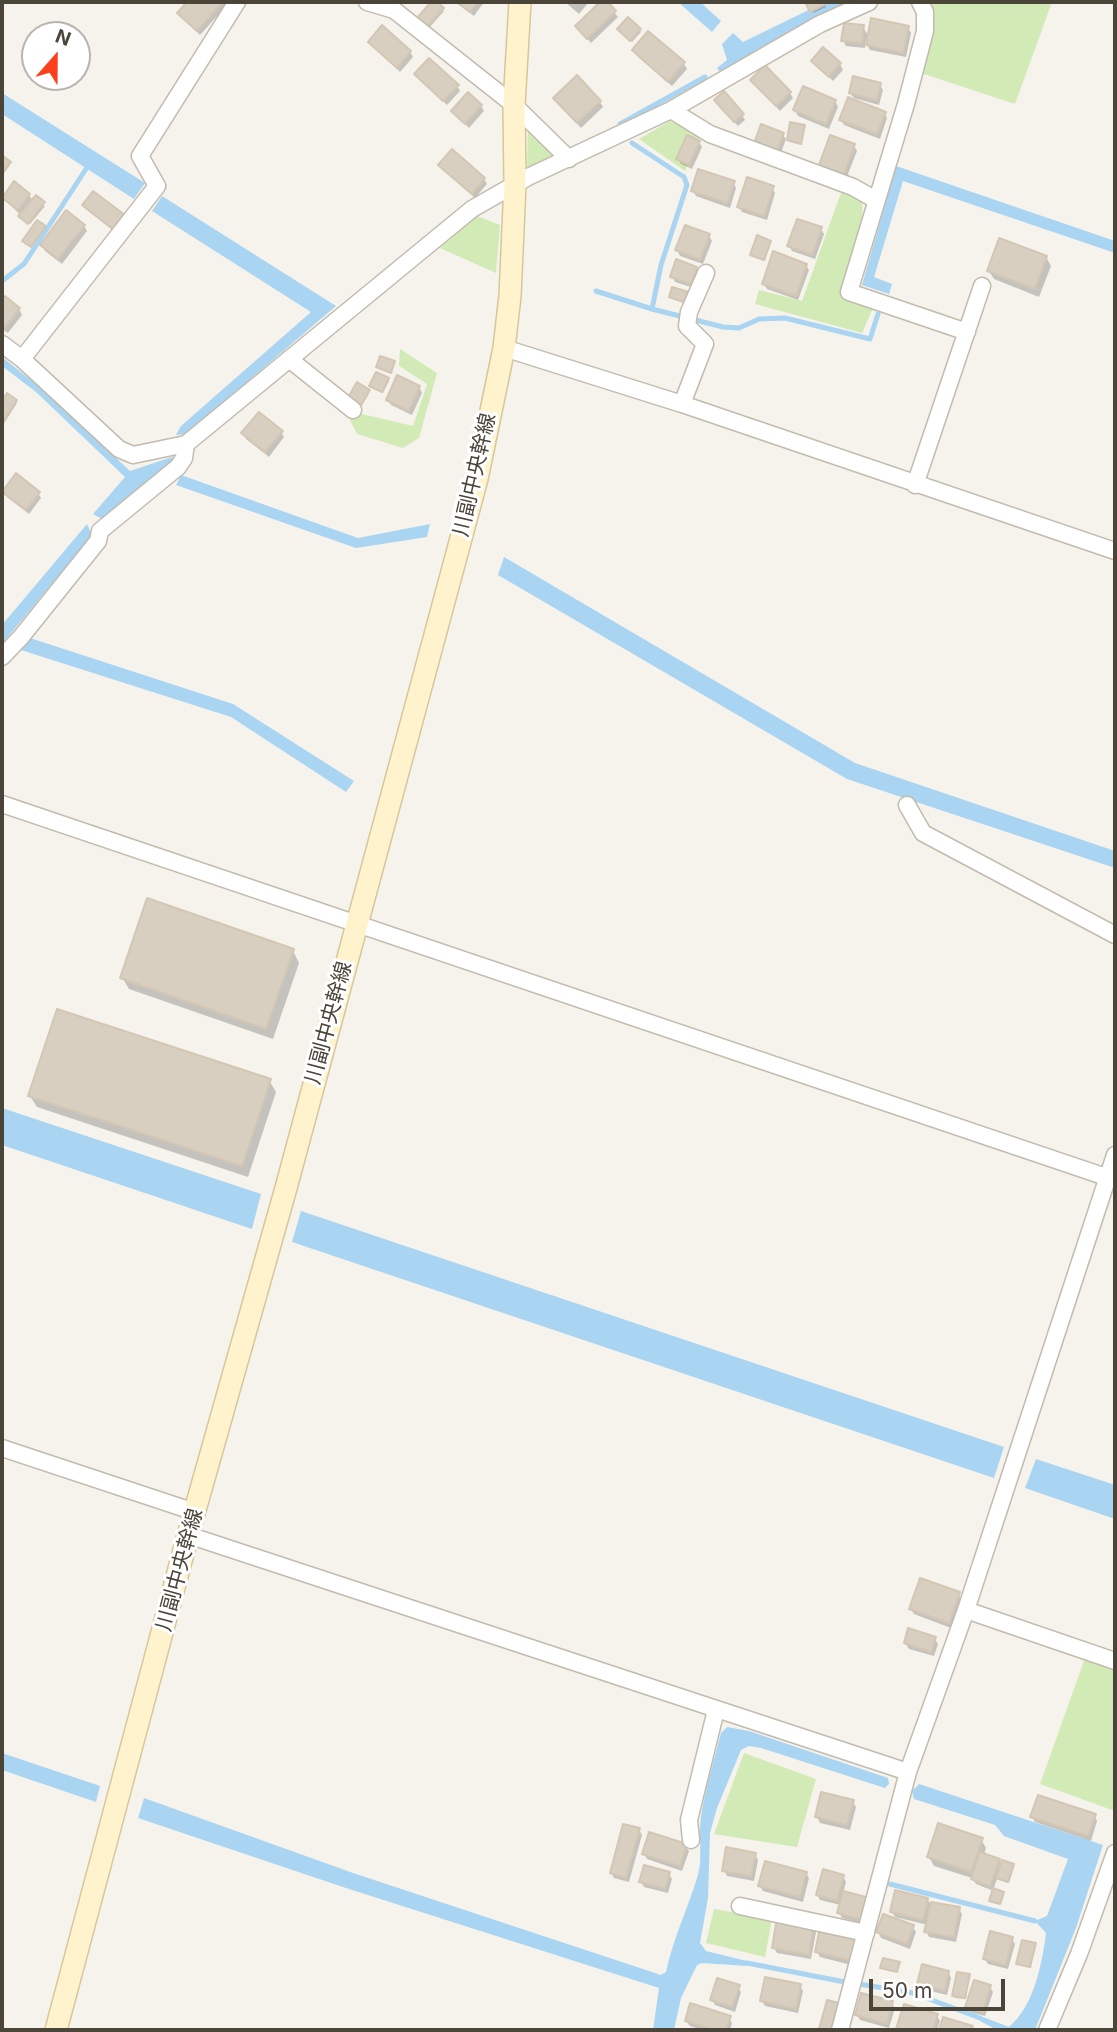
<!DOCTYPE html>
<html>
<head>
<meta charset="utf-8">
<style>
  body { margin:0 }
  #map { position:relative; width:1117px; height:2032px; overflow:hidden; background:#f6f3ec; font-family:Inter,sans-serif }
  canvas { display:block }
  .frame { position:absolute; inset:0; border:4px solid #4b4439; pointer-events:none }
  .north { position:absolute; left:21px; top:21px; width:70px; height:70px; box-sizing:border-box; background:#fff; border:2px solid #b7b4b0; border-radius:50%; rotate:21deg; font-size:19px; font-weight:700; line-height:28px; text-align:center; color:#4b4439 }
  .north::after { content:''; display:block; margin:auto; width:24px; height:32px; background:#fc3f1d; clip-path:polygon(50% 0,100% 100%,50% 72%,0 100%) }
  .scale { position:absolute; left:869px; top:1979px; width:136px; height:32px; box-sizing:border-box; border:4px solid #4b4439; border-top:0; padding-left:9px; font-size:21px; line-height:24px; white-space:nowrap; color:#4b4439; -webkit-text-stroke:5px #fff; paint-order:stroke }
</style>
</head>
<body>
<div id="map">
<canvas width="1117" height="2032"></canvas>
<div class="frame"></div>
<div class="north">N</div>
<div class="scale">50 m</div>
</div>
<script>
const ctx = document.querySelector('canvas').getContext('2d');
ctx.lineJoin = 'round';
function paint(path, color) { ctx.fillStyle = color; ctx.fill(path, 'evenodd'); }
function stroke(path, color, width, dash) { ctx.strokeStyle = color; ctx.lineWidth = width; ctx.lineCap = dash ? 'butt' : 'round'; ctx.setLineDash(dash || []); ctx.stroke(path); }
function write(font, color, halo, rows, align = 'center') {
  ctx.font = font + ' Inter,"Noto Sans JP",sans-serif'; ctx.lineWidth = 6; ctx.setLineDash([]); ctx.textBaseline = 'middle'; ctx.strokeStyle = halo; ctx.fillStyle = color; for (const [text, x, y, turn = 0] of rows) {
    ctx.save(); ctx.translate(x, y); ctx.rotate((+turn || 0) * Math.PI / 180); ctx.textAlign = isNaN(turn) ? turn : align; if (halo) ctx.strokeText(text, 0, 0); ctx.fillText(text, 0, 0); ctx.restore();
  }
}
const green = new Path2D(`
  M927,2H1052L1015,104L918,72L933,18Z
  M670,121L700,136L685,171L639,139Z
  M528,129L554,152V159L527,171Z
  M842,190L862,199L863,231L841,295L873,308L862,333L755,304L759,290L802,301Z
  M477,216L500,225L496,273L440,248Z
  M400,349L437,373L419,438L403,448L357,434L345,410L413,426L427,384L399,366Z
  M1085,1658L1115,1669V1811L1040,1784Z
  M744,1753L816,1779L797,1847L714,1834Z
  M714,1909L772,1919L765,1957L706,1943Z`);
const water = new Path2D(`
  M678,2H700L721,21L712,32Z
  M825,2H839L841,5L720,72L717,68L727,60L722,44L733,33L743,42Z
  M2,93L145,183L134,199L2,114Z
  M896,166L1115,241V253L903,181L874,277L892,284L889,294L862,285Z
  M162,196L336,306L186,434L176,435L181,426L311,312L152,211Z
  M2,357L42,389L130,471L172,457L174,461L102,519L93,514L125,477L36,392L2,366Z
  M181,475L358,538L430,524L427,537L356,548L176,485Z
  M87,524L92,535L2,644V625Z
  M504,557L855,763L1115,851V868L847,779L498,575Z
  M30,638L233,704L354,781L346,792L231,717L21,650Z
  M2,1108L261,1194L252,1229L2,1145Z
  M301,1211L1004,1447L994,1478L292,1242Z
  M1036,1459L1115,1485V1519L1025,1488Z
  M727,1727L749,1731L888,1778L889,1784L885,1788L761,1748L749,1746L741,1750L717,1808L710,1833L708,1898L700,1943L706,1951L747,1961V1966L702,1963L697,1965L681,1998L674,2030H653L659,1988L346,1888L138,1818L144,1798L353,1873L661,1975L666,1972C673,1939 688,1908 698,1875C703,1857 698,1837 701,1817C705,1789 714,1761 721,1733Z
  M2,1753L100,1786L96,1802L2,1770Z
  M919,1784L1103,1845L1076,1928L1035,2030H997L980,2021V2018L983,2017L1009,2027C1034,2006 1042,1964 1046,1933L1035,1921L1047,1916L1068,1859L1004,1836L995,1825L914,1799L912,1791Z`);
const shadow = new Path2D(`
  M190,2H227L228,4L200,35L179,13Z
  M433,2L444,11L429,28L419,18Z
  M455,2H484L474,16Z
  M565,2H589L579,14Z
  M602,2H605L618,17L591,43L577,26Z
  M807,2H823L826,7L813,13Z
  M863,27L869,37L908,28L911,33L906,57L870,50L865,41V48L846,46L843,40Z
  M640,30L641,32L632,42L620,31Z
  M370,42L410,52L413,57L400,72Z
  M634,50L684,64L687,69L672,86L637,56Z
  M813,61L840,64L843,70L833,81Z
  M416,74L457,86L460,91L447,105Z
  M752,81L790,93L793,98L780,111Z
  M880,85L883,90L879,105L854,98L850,93Z
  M835,101L838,107L829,129L798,116L795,110Z
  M600,102L603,107L581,128L558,103Z
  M719,105L742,115L745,120L738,126Z
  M481,106L484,111L469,128L453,111Z
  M884,113L887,118L880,139L844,125L841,120Z
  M804,127L802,145L790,142L788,140Z
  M782,134L786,139L778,161L757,154Z
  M699,142L702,147L692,169L681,164L678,159Z
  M854,146L857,151L846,179L824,170L821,165Z
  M2,158L10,165L2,176Z
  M440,165L484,179L487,184L475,198L443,170Z
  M733,183L736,188L730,208L696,196L693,191Z
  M772,188L775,193L767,220L742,212L739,207Z
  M93,193L118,234L87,210L84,205Z
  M29,195L33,201L45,206L30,224L3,198Z
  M84,226L87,231L62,264L45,251L42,245Z
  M44,227L45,229L32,248L26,243Z
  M821,229L824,234L815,259L792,251L789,245Z
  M709,236L712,241L703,264L680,256L677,250Z
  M770,242L765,261L753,257L752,255Z
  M1046,257L1051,266L1039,297L994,279L989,271Z
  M806,265L809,270L798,300L767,289L764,284Z
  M696,268L699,273L694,288L675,282L672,276Z
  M5,299L19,309L22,315L8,333L2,329V303Z
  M394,363L392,374L378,367Z
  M388,379L389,381L383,393L371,386Z
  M419,387L422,393L412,415L391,405L388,400Z
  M7,395L17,403L3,425L2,404Z
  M281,432L284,437L269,457L246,439L243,433Z
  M4,492L38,493L41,498L29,514L7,497Z
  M293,951L299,963L273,1039L129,989L122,977Z
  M269,1080L276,1092L248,1177L37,1107L30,1096Z
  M958,1594L961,1599L951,1628L914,1614L911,1609Z
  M934,1638L938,1644L934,1656L909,1649L905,1643Z
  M852,1801L856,1807L850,1830L820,1823L817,1817Z
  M1094,1815L1097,1821L1091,1841L1035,1822L1032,1817Z
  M639,1830L642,1835L629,1882L614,1878L611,1873Z
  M981,1839L986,1848L984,1855L999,1860L1002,1866L1013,1865L1014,1867L1009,1883L997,1879L993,1890L1004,1895L1001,1905L991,1900L994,1891L976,1884L972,1878L934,1866L929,1857Z
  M685,1845L689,1851L682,1871L647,1859L644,1854Z
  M755,1855L758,1860L754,1881L727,1876L724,1870Z
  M806,1873L809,1878L803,1902L763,1891L760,1886Z
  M669,1874L672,1879L668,1893L644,1887L641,1882Z
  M843,1876L846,1882L843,1893L867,1924L842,1918L839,1912L841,1905L820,1900L817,1894Z
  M927,1899L930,1903L959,1909L962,1914L956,1942L929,1937L926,1931L928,1925L895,1917L892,1912Z
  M813,1926L816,1932L811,1959L777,1953L774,1948Z
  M913,1927L916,1932L910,1949L881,1938L878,1932Z
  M857,1938L855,1966L820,1957L817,1952Z
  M1012,1939L1015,1944L1008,1969L988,1964L985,1959Z
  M1034,1945L1031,1968L1019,1965L1018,1963Z
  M948,1972L951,1978L947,1995L922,1989L919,1984Z
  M969,1975L966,1999L955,1998L954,1996Z
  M800,1986L803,1991L798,2013L765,2006L762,2001Z
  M738,1987L741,1992L735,2012L715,2005L712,1999Z
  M990,1987L993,1992L985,2016L970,2012L967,2006Z
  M891,2003L895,2008L889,2028L860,2020L857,2015Z
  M937,2016L940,2021L937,2030L898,2029Z
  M729,2018L732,2023L730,2030H703L690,2026L686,2021Z`);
const stream = new Path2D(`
  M620,124L705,77
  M632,143L684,177L687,185L661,265L652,309
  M2,281L24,264L86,169
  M596,291L652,309L723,327L739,328L759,319L785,318L870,339L878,314
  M890,1884L1035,1921
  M747,1963L845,1982
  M859,1984L913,1993L980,2018`);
const building = new Path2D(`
  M187,2H223L197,31L177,13Z
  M431,2H437L444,8L427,27L417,18Z
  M457,2H478L470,12Z
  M600,2H608L616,11L587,39L575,26Z
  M805,2H825L826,4L810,12Z
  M628,17L641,29L630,41L617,29Z
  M871,18L909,26L903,53L866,45Z
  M844,23L864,25L862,43L841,41Z
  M382,25L411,51L397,68L368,42Z
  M648,31L685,62L668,82L632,50Z
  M823,47L841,63L829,77L811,61Z
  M429,58L459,85L443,101L414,74Z
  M765,65L791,92L776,106L750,80Z
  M577,75L601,101L577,123L553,98Z
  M853,76L881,83L877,100L849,93Z
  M803,86L836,100L826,124L793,110Z
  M724,91L744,114L734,122L714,100Z
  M468,92L482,105L465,124L451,111Z
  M848,97L886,112L877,134L839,120Z
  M790,122L805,125L801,144L787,140Z
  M761,124L784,133L775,157L752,149Z
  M687,135L700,141L689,165L676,159Z
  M830,135L855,144L844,174L819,165Z
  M452,149L485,178L472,194L438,165Z
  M2,155L11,162L2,173Z
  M698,169L735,181L727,203L691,191Z
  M747,177L774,186L764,216L737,207Z
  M14,181L30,194L18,210L2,198Z
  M93,191L125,215L114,230L82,205Z
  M36,195L45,202L28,224L18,216Z
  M66,210L85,225L58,259L40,245Z
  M797,219L822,227L812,255L787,246Z
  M37,220L46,226L31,247L22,241Z
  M685,225L710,234L700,260L675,250Z
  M757,235L771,241L764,260L750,255Z
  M999,238L1047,256L1035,289L987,271Z
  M773,251L807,264L796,296L762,284Z
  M676,259L697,267L691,284L670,277Z
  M672,287L692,293L689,304L669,297Z
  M5,296L20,308L4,329L2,327V300Z
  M380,356L395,361L391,373L376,367Z
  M376,372L389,378L382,392L369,386Z
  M397,375L420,386L409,411L386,400Z
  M357,382L370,390L359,409L346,401Z
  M7,393L17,400L2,424V401Z
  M259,412L283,431L265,452L241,433Z
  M16,473L40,492L26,510L2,492Z
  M147,898L294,949L266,1029L120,978Z
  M57,1009L271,1079L242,1166L28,1096Z
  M920,1578L960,1592L949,1623L909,1609Z
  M908,1628L936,1637L931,1652L904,1643Z
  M821,1792L854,1800L847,1825L815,1817Z
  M1038,1795L1096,1814L1088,1836L1030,1817Z
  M938,1823L983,1838L971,1872L927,1857Z
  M623,1824L640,1828L626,1878L610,1873Z
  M649,1832L687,1844L680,1866L642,1854Z
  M726,1847L756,1853L751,1876L722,1871Z
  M980,1852L1000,1859L990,1886L971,1879Z
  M1002,1860L1014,1864L1008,1882L996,1878Z
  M765,1861L807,1872L800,1897L758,1886Z
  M644,1865L670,1872L665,1889L639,1882Z
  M823,1869L844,1875L837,1901L816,1895Z
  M993,1888L1004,1892L1000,1904L989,1901Z
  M895,1890L928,1898L923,1920L890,1912Z
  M843,1891L870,1898L864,1920L837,1913Z
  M931,1902L960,1907L954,1937L924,1932Z
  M883,1914L914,1925L907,1944L876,1932Z
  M777,1918L814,1925L809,1955L772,1948Z
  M820,1928L858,1937L853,1961L815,1952Z
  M990,1931L1013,1937L1006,1965L983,1959Z
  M1022,1940L1036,1943L1030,1967L1016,1964Z
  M883,1958L900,1962L897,1972L880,1968Z
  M922,1964L949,1971L945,1991L917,1984Z
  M957,1972L970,1974L965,1998L952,1996Z
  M765,1977L801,1984L796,2009L760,2001Z
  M717,1978L740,1985L732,2007L710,2000Z
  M974,1980L991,1985L983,2012L965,2007Z
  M861,1993L893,2001L887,2024L855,2015Z
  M827,2000L839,2003L831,2030H822L819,2029Z
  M690,2003L731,2016L726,2030H714L685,2021Z
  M904,2004L938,2014L933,2030L896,2029Z
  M943,2017L973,2026L971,2030H939Z`);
const street = new Path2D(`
  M367,2L394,10L514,105L569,159
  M920,2L925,12V31L906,104L849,292L967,332
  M671,110L710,134L853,187L876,200
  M2,344L22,359L119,449L133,455L186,444L472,209L528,177L671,110L820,24L869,2
  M504,348L682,404L1115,551
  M22,359L157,186L140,156L237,2
  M289,359L353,410
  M682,404L705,344L687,326L689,312L706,273
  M915,485L982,286
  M2,657L21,637L98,541L100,531L178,467L184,458L186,444
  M2,804L1115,1180
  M907,805L923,833L1115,935
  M2,1448L195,1512
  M188,1535L908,1772
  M966,1610L1115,1661
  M691,1840L689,1820L716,1710
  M740,1906L866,1933
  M840,2030L908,1772L966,1610L1115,1155
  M1047,2030L1079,1954L1115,1853`);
const secondary = new Path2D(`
  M56,2030L188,1535L286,1188L477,479L504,348L510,296L515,184L514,105L520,2`);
const streetNames = [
  ["川副中央幹線",475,475,-77],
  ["川副中央幹線",329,1023,-75],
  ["川副中央幹線",180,1570,-75]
];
paint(green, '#d2eab5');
paint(water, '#a9d4f2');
paint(shadow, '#0003');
stroke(stream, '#a9d4f2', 5);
paint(building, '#d8cfc1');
stroke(building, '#d3c7b4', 2);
stroke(street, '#c2bbae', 19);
stroke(secondary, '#d6c79b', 24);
stroke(street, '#fff', 16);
stroke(secondary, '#fff3cd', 21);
write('21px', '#4b4439', '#fff', streetNames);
</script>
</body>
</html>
